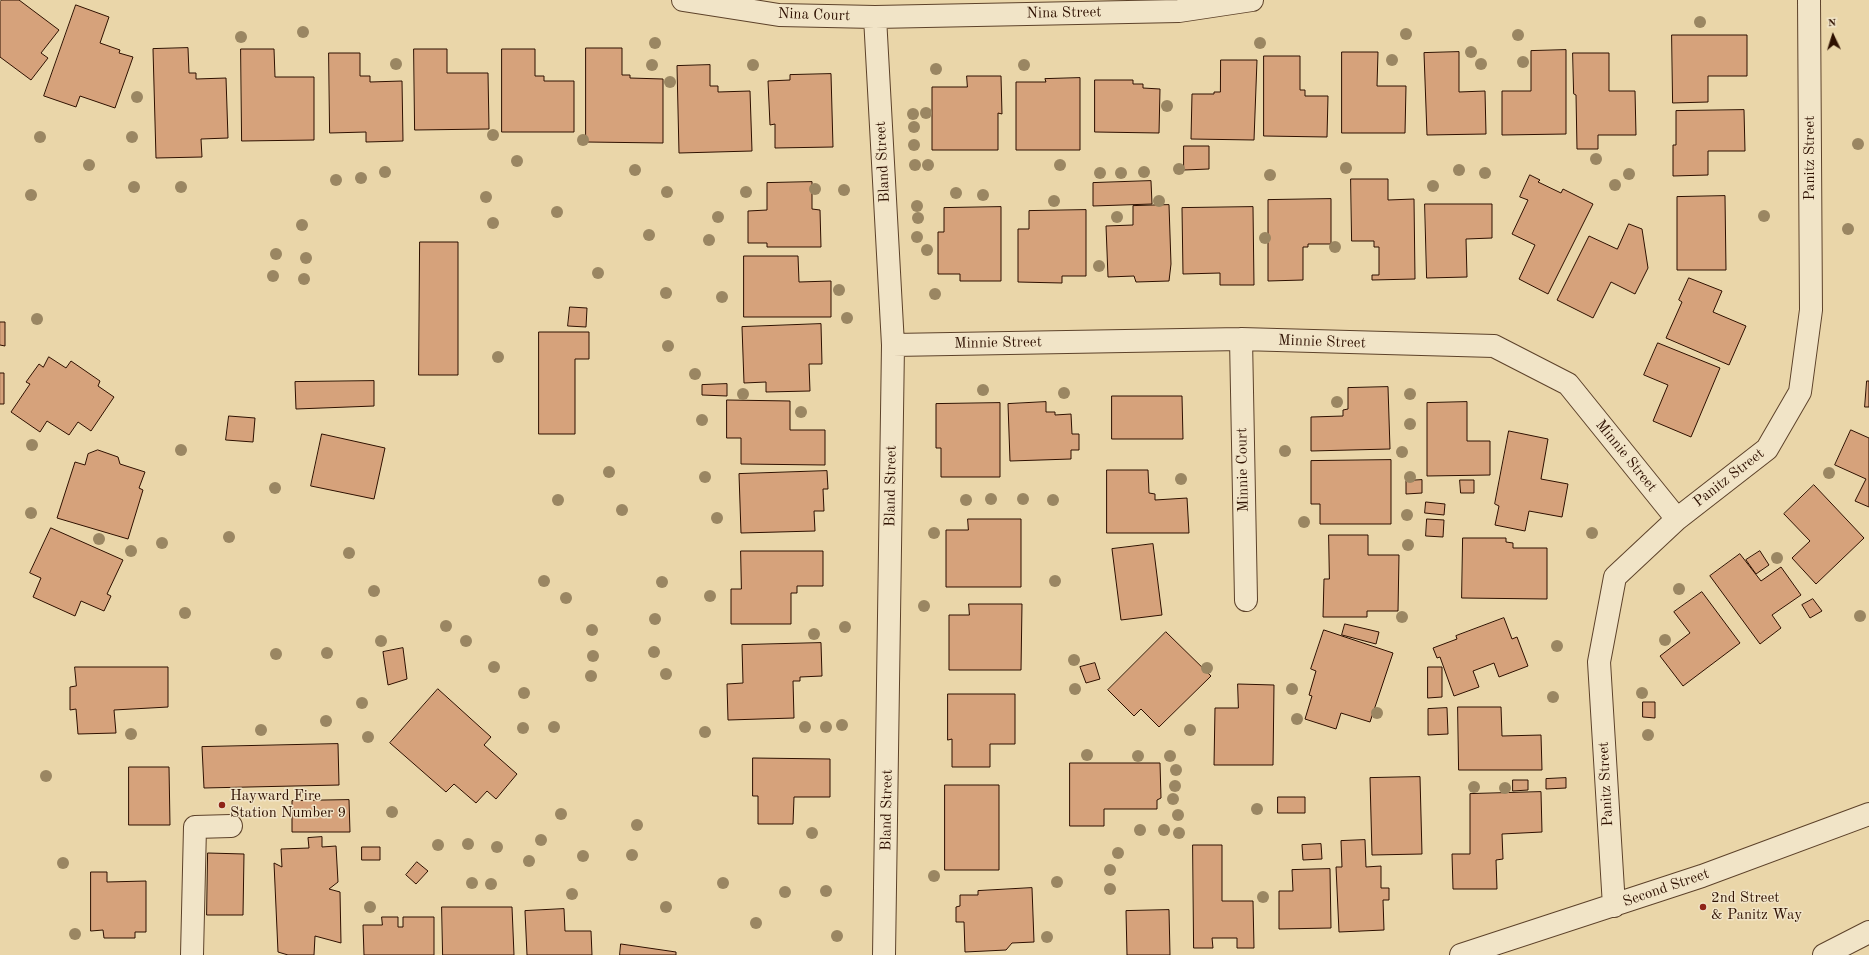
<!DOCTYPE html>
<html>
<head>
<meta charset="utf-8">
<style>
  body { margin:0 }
  #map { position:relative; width:1869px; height:955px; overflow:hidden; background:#ead6a9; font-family:"Old Standard TT",serif }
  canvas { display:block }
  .north { position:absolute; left:1813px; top:16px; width:40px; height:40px; -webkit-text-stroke:3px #f1e4c7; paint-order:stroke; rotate:356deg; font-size:11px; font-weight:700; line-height:16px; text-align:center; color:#2e1000 }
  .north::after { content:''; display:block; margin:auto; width:14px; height:18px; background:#2e1000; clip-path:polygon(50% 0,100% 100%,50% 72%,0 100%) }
</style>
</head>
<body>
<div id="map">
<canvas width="1869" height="955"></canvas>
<div class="north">N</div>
</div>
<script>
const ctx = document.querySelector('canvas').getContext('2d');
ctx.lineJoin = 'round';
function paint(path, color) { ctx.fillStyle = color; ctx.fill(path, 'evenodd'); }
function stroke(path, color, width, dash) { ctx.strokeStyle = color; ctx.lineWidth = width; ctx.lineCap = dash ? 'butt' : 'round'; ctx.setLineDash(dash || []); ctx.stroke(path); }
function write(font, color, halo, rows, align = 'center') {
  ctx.font = font + ' "Old Standard TT",serif'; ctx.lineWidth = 3; ctx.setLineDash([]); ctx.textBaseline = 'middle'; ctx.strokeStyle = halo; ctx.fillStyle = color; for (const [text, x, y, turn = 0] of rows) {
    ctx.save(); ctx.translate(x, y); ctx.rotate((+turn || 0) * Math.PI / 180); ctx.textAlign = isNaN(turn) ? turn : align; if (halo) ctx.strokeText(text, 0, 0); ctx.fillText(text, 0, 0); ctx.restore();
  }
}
const building = new Path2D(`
  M2,0H19L59,30L41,53L48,58L31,80L0,57V2Z
  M76,5L109,17L100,43L120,50L119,53L133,57L115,108L80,96L76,107L44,96Z
  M1672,35H1747V76H1708V102L1673,103Z
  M188,48L189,73H196V79L226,78L228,138L201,139L202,157L156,158L153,49Z
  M586,48H622V75H630V78L663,79V143L586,142Z
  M241,49H274L275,77H314V140L242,141Z
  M414,49H447V73H488L489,129L415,130Z
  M502,49H535V76H544V81H574V132H502Z
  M1566,50V134L1502,135V91H1531V51Z
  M1342,52H1378L1377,86H1406L1405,133H1342Z
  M1459,52V92L1485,91L1486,134L1427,135L1424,53Z
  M329,53H360V76H370V82L402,81L403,141L366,142V132L330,133Z
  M1573,53H1609V91H1635L1636,135H1598V149H1577L1576,95L1574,94Z
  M1264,56H1300V90H1305V96H1328L1327,137L1264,136Z
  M1221,60H1257L1254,140L1191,139L1192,94H1214V92H1220Z
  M710,65V86H718V92L750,91L752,151L679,153L677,66Z
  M831,74L833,147L775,148V124L770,125L768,81L790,80V75Z
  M967,76H1001L1002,114L998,113V150H932V87H967Z
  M1080,78V150H1016V82H1046L1045,79Z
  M1095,80H1133V84H1143V88L1160,89L1159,133L1095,132Z
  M1744,110L1745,151H1708V175L1673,176V145H1676V111Z
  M1184,146H1209V169L1184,170Z
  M1530,175L1540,180L1538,182L1561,193L1563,189L1593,204L1548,294L1519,279L1535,245L1512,234L1528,200L1520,197Z
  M1351,179H1388V200L1414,199L1415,279L1372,280V275H1379V247H1374V241H1352Z
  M1151,181L1152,204L1093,206V183Z
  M812,182V209L820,210L821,247H767V243H748V211L767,210V183Z
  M1725,196L1726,270H1677V197Z
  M1331,199V244H1308V247H1303V280L1268,281V200Z
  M1425,204H1492V238L1466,239L1467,277L1427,278Z
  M1169,205L1171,264L1169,281L1136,282L1134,276L1108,277L1106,226L1133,225V206Z
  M1001,207V281H960V274H938V232H944V208Z
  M1253,207L1254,285H1220V273L1183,274L1182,208Z
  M1086,210V276H1062V283L1018,282V229H1029V211Z
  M1629,224L1642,229L1648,268L1635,294L1611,282L1593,318L1557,300L1589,236L1617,249Z
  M420,242H458V375H419Z
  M744,256H798L799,282L831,281V317H744Z
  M1689,278L1722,291L1713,312L1746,326L1729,365L1666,338L1682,302L1679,300Z
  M570,307L587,308L586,327L568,326Z
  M0,322H5V346L0,345Z
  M821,324L822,364H809L810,391L766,392V382L744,383L742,327Z
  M539,332H589V359H575V434H539Z
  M1658,343L1720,368L1691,437L1653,421L1668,385L1644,375Z
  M49,357L66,368L71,361L100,381L98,386L114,397L91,431L78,422L69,435L47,421L40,432L11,412L30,384L26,382L39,364L43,367Z
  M0,373H4V404H0Z
  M374,381V406L296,409L295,382Z
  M1867,381H1869V407H1865Z
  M727,384V396L702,395V385Z
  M1388,387L1390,449L1311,451V417L1343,416V410L1348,409V388Z
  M1112,396H1182L1183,439H1112Z
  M727,400L790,401V430H825V465L741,464V438H727Z
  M1046,402V412H1055V415L1071,414L1072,434H1079V450H1071V459L1010,461L1008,404Z
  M1467,402V441H1490V475L1427,476V403Z
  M1000,403V477H941V448H936V404Z
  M229,416L255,418L253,442L226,440Z
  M1851,430L1869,438V507L1855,501L1866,479L1835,465Z
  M1509,431L1548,439L1541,479L1568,484L1562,517L1529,511L1525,531L1495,525L1499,506L1495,504Z
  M322,434L385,448L374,499L311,486Z
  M98,450L118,457L120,464L145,472L139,488L143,490L128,539L57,518L75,462L85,465L88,454Z
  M1391,460V524H1320V504H1311V461Z
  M1107,470H1148L1149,493L1155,494V500L1187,498L1189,533H1107Z
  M827,471L828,489H823L824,511H814L815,531L741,533L739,474Z
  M1422,480V493L1406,494V481Z
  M1460,480H1474V493H1461Z
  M1814,485L1864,538L1816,584L1792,558L1810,541L1784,514Z
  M1426,502L1445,504L1444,515L1425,513Z
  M968,519H1021V587H946V530H968Z
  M1427,519L1444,520L1443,537L1426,536Z
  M51,528L123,560L107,594L111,596L104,611L81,601L75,616L33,597L41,578L30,573Z
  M1329,535H1368V555H1399L1398,611H1367V617H1323L1324,579H1329Z
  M1463,538H1506V542L1513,543V548H1547V599L1462,598Z
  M1153,544L1162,615L1121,620L1112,549Z
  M741,551H823V586H797V593H791V624H731V589H741Z
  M1760,551L1769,565L1756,574L1746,560Z
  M1740,554L1761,581L1781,567L1801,595L1772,615L1781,628L1760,644L1710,576Z
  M1702,592L1740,643L1683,686L1660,656L1690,633L1674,612Z
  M1813,599L1822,611L1810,618L1802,605Z
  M969,604H1022L1021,670H949V615H969Z
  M1504,618L1512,639L1517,637L1528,666L1499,677L1494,663L1473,671L1479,687L1454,696L1440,657L1437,658L1433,648L1457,639L1456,636Z
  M1345,624L1379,632L1376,644L1342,635Z
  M1324,630L1393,653L1370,722L1341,713L1336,729L1305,719L1312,696L1309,695L1316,671L1311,669Z
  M1166,632L1211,676L1159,727L1141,709L1134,716L1108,690Z
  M821,643L822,676L800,677V681H793L794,718L728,720L727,684L743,683L742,645Z
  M403,648L407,679L388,685L383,652Z
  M1095,663L1100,679L1086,683L1080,667Z
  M75,667H168V707L114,710L116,733L78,734L76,709L70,710V687L76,686Z
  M1428,667H1442V697L1428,698Z
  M1238,684L1274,685L1273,765H1214L1215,708H1238Z
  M438,689L491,737L484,745L517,774L496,799L487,791L476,803L454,784L446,792L390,743Z
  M948,694H1015V744H990V767H952V739L948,740Z
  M1643,702H1655V718L1643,717Z
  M1458,707H1501L1502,736L1541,735L1542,770H1459Z
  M1447,708L1448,734L1428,735V709Z
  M338,744L339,785L204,788L202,747Z
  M753,758L830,759V797H794L793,824H758V796H753Z
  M1070,763H1160L1161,798L1157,800V809H1104V826H1070Z
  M129,767H169L170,825H129Z
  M1420,777L1422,854L1372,855L1370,778Z
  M1566,778V788L1546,789V779Z
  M1513,780H1528V790L1513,791Z
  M945,785H999V870H945Z
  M1541,792L1542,832L1502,834L1503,859L1496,860L1497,889H1453L1452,854H1470V794Z
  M1278,797H1305V813H1278Z
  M349,800L350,832H292V801Z
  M322,837V847L336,846L338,882L329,889L340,892L341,943L315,936L314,955H288L278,952L274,863L282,867L281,849L309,848L308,838Z
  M1365,840L1366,867L1381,866V888H1389V900H1383L1384,930L1339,932L1336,867H1342L1341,841Z
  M1321,844L1322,859L1303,860L1302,845Z
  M1193,845H1222V901H1253L1254,948H1237V938H1212L1213,948H1194Z
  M362,847H380V860H362Z
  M208,853L244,854L243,915H207Z
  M417,862L428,871L416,884L406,875Z
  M1330,869L1331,928L1279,929V891H1293L1292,870Z
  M91,872H107V882L146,881V932H135V938H104L103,930L91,931Z
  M1032,888L1034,942L1012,943L1006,950L965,952L964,922H956V907L960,906V895H978V891Z
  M442,907H512L514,955H443Z
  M564,909L565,931H591L592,955H527L525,911Z
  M1169,910L1170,955H1127L1126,911Z
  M382,917H398V927H403V917H434V955H364L363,925H382Z
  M621,944L676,952V955H620Z`);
const minor = new Path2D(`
  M683,0L779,15L875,17L1179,11L1252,0
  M875,17L893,345L884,955
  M1241,339L1246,600
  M893,345L1241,339L1494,346L1568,384L1677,519
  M1614,906L1599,662L1615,577L1677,519L1767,449L1800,392L1811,310L1809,0
  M192,955L195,827L231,826
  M1461,955L1702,876L1869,814
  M1824,955L1869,932`);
const trees = [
  [1700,22],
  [303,32],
  [1406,34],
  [1518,35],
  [241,37],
  [655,43],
  [1260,43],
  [1471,52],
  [1392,60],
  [1523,62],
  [396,64],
  [1481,64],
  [652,65],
  [753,65],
  [1024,65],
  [936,69],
  [670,82],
  [137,97],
  [1167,106],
  [926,113],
  [913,114],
  [914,127],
  [493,135],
  [40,137],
  [132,137],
  [583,140],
  [1858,144],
  [914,145],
  [1596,159],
  [517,161],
  [89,165],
  [915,165],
  [928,165],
  [1060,165],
  [1346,168],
  [1179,169],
  [635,170],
  [1459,170],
  [385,172],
  [1144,172],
  [1100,173],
  [1121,173],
  [1485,173],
  [1629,174],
  [1270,175],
  [361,178],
  [336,180],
  [1615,185],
  [1433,186],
  [134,187],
  [181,187],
  [815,189],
  [844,190],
  [667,192],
  [746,192],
  [956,193],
  [31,195],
  [983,195],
  [486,197],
  [1054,201],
  [1159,201],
  [917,206],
  [557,212],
  [1764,216],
  [718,217],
  [1117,217],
  [918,218],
  [493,223],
  [302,225],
  [1848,229],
  [649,235],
  [917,237],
  [1265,238],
  [709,240],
  [1335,247],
  [927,250],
  [276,254],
  [306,258],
  [1099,266],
  [598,273],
  [273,276],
  [304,279],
  [839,290],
  [666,293],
  [935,294],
  [722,297],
  [847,318],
  [37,319],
  [668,346],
  [498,357],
  [695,374],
  [983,390],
  [1064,393],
  [743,394],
  [1410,394],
  [1337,402],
  [801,412],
  [702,420],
  [1410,424],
  [32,445],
  [181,450],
  [1285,451],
  [1402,452],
  [609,472],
  [1829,473],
  [705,477],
  [1410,477],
  [1181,479],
  [275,488],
  [991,499],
  [1023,499],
  [558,500],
  [966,500],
  [1053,500],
  [622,510],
  [31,513],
  [1407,515],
  [717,518],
  [1304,522],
  [934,533],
  [1592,533],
  [229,537],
  [99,539],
  [162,543],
  [1408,545],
  [131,551],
  [349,553],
  [1777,558],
  [544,581],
  [1055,581],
  [662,582],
  [1679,589],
  [374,591],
  [710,596],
  [566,598],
  [924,606],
  [185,613],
  [1860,616],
  [1402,617],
  [655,619],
  [446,626],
  [845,627],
  [592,630],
  [814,634],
  [1665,640],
  [381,641],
  [466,641],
  [1557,646],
  [654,652],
  [327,653],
  [276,654],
  [593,656],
  [1074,660],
  [494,667],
  [1207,668],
  [666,674],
  [591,676],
  [1075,689],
  [1292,689],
  [524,693],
  [1642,693],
  [1553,697],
  [362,703],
  [1377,713],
  [1297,719],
  [326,721],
  [842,725],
  [554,727],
  [805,727],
  [826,727],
  [523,728],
  [261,730],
  [1190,730],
  [705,732],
  [131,734],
  [1648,735],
  [368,737],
  [1087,755],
  [1138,756],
  [1170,756],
  [1176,770],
  [46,776],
  [1175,786],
  [1474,787],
  [1505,788],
  [1173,799],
  [1257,809],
  [392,812],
  [561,814],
  [1178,815],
  [637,825],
  [1140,830],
  [1164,830],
  [812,833],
  [1179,833],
  [541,840],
  [468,844],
  [438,845],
  [497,847],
  [1118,853],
  [632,855],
  [583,856],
  [529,861],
  [63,863],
  [1110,870],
  [934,876],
  [1057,882],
  [472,883],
  [723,883],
  [491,884],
  [1110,889],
  [826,891],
  [785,892],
  [572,894],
  [1263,897],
  [370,907],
  [666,907],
  [756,923],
  [75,934],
  [837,936],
  [1047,937]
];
const markers = [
  [222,805,4,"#8f2418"],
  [1703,907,4,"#8f2418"]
];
const streetNames = [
  ["Nina Street",1064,13,-1],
  ["Nina Court",814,15,2],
  ["Panitz Street",1810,158,-90],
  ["Bland Street",883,162,-93],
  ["Minnie Street",1322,342,2],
  ["Minnie Street",998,343,-1],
  ["Minnie Street",1626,456,51],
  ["Minnie Court",1243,470,-91],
  ["Panitz Street",1729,478,-38],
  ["Bland Street",891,486,-89],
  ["Panitz Street",1606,784,-93],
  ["Bland Street",887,810,-89],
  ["Second Street",1666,888,-19]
];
const poiNames = [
  ["Hayward Fire",230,796],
  ["Station Number 9",230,813],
  ["2nd Street",1711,898],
  ["& Panitz Way",1711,915]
];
paint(building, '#d6a27b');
stroke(building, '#2e1000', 1);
stroke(minor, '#5d422a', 24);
stroke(minor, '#f1e4c7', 22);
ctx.fillStyle = '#9a8662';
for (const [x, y] of trees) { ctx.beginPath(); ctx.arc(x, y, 6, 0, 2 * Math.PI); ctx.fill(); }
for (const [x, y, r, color] of markers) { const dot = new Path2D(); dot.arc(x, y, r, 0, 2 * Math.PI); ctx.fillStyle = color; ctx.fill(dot); stroke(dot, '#f1e4c7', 1.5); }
write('15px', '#2e1000', '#f1e4c7', streetNames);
write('15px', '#2e1000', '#f1e4c7', poiNames, 'left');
</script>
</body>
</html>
